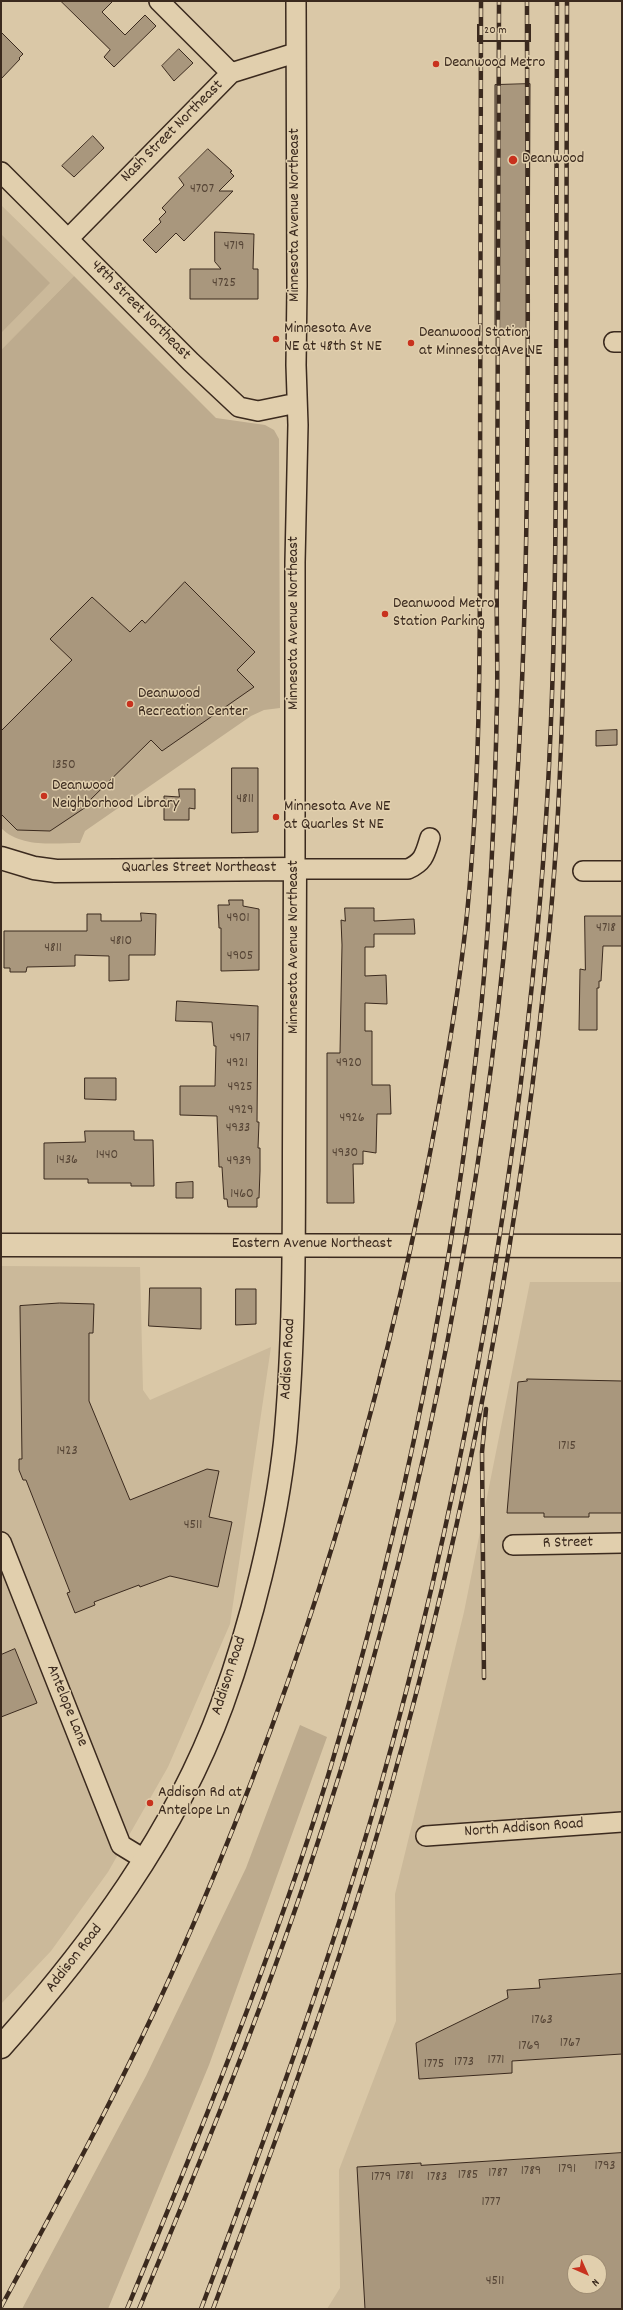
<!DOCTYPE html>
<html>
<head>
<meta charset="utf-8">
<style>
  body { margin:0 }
  #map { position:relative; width:623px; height:2310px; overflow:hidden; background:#dac8a7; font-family:Dekko,sans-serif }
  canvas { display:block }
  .frame { position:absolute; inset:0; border:2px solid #3b2a1e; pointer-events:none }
  .north { position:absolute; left:567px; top:2254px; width:40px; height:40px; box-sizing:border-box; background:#e1cfad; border:1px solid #9f8d74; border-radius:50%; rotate:135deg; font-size:11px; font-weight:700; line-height:16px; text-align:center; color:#3b2a1e }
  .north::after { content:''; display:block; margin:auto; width:14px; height:18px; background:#c8321e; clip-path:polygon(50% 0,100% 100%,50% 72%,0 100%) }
  .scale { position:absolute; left:477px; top:24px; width:54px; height:18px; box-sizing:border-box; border:2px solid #3b2a1e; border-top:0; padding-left:5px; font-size:12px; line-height:14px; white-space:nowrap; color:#3b2a1e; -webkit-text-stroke:3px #e1cfad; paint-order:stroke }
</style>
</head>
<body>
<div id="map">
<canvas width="623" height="2310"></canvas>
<div class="frame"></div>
<div class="north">N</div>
<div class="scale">20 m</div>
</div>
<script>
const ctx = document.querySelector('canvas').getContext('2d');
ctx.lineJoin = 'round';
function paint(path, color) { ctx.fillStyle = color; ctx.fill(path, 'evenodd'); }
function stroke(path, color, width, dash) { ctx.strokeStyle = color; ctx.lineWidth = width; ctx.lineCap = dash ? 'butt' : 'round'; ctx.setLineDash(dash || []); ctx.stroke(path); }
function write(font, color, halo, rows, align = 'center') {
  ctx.font = font + ' Dekko,sans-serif'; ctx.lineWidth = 3; ctx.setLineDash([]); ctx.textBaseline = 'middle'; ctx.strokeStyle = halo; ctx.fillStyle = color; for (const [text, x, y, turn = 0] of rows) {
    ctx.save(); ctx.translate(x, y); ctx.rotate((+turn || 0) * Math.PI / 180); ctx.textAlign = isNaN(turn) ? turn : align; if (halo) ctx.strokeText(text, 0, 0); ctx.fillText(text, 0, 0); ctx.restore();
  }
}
const built = new Path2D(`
  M1,205L74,276L1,350Z
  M1,1266L140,1267L143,1390L150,1400L271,1347L230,1624L168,1767L108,1872L51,1951L1,2004Z
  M530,1282H622V2309H327L340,2288L339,2170L396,2021L395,1894L464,1612ZM575,2262H599V2286H575Z`);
const green = new Path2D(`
  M1,234L50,283L1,333Z
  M74,276L216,418L265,425L274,430L279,439L280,708L264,710L251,716L85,831L80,843C54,843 21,848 1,828V350Z
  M300,1725L327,1737L209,2065L108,2309H22L146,2076L246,1868Z`);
const building = new Path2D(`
  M61,1H113L102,12L125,35L145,15L156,26L114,67L104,57L110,50Z
  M1,32L23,54L19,58L20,59L1,79Z
  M179,49L193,63L174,81L162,66Z
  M530,84L529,331H495V85Z
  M93,136L104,148L74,177L62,166Z
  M208,149L232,171L230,172L234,176L219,191H233L184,241L176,233L156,253L143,240L161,222L159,219L166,212L162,208L184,185L179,178Z
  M215,232L254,234L253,269H258V299H190V269H221L215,262Z
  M185,582L255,652L237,670L254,687L162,751L151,740L87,803L89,805L50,831L17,830L1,814V731L72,660L50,639L92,597L130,632L142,620L145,623Z
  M617,730V745L596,746V731Z
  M232,768H258V832L232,833Z
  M179,789H195V809L189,808V820H164V796L179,797Z
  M229,900H243V906L259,909V970L221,971V928H219L218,905H229Z
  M345,908H374V921L414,919L415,934H374V947H365V976L386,975L387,1004L365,1003V1031H372V1085H390L391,1114H377L376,1153L363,1151V1164H353L354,1203H327V1053H340L342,945L341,920L345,921Z
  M141,913L156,914L155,955H129V980L109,981V956L75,955V966L27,967L26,972H10V968H4V931H87V914H101V921H141Z
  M585,916H622V946H603L601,981H599V988H597V1030H579L580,969L585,970Z
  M177,1001L258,1006L257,1122H259L258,1148H260V1171L259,1198H257V1207H228L227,1199H224L222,1167H219L217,1116L180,1115V1086H215L216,1046H214L212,1022L176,1021Z
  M85,1078H116V1100L85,1099Z
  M85,1131H134V1140H153L154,1186H131V1183H88V1179H44V1143L85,1142Z
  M193,1182V1198H176V1183Z
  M150,1288H201V1329L149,1326Z
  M236,1289H256V1324L236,1325Z
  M60,1303L94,1304L93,1333H89V1401L130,1500L207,1469L219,1471L209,1517L232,1522L218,1587L170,1576L140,1587L139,1585L94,1602L95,1605L75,1613L67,1593L70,1592L26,1480H23L19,1470V1459H22L20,1306Z
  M527,1379L622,1381V1513H589V1517H544V1513H507L518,1382L527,1381Z
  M15,1649L37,1703L1,1717V1655Z
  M622,1974V2054L512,2061V2073L419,2079L416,2043L508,1998L507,1990L540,1988L539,1980Z
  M622,2153V2309H365L357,2167L421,2163V2165ZM575,2262H599V2286H575Z`);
const minor = new Path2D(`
  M159,1L231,73
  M296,1L297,286L296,365L298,425L295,562V869H408C424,862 425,854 430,838
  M1,172L191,362L239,407L258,411L297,403
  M68,239L231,73L295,53
  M614,342H622
  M583,871H622
  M1,1542L121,1845L144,1859
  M513,1545L622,1543
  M426,1836L622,1822`);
const tertiary = new Path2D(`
  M1,858L34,868L56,871L295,869C295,964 294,1058 294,1152C294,1249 294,1346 285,1442C276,1526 251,1625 222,1705C175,1833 91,1946 1,2047`);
const secondary = new Path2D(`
  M1,1245L622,1246`);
const rail = new Path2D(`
  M484,1678L482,1452L486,1409
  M1,2307C62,2194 124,2081 176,1964C285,1719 367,1462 421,1199C440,1104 457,1010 467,914C481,775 480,634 480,494C480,330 481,165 481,1
  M127,2309C200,2134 272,1958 328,1776C403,1526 455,1269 481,1009C491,907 495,804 497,701C498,658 496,614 497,571C498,381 499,191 499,1
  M139,2309C200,2163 260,2016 310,1866C403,1589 465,1300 498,1009C536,675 527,337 527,1
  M201,2309C265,2139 328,1969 378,1795C459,1510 511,1218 538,923C554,751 556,576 556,403C556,269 557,135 557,1
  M213,2309C277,2139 339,1969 389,1794C469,1510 523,1218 550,923C565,759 565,592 566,427C566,285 566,143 567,1`);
const markers = [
  [436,64,4,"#c8321e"],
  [513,160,5,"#c8321e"],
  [276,339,4,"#c8321e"],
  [411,343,4,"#c8321e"],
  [385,614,4,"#c8321e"],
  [130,704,4,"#c8321e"],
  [44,796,4,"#c8321e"],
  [276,817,4,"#c8321e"],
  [150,1803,4,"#c8321e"]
];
const numberNames = [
  ["4707",202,190],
  ["4719",234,247],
  ["4725",224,284],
  ["1350",64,766],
  ["4811",245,800],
  ["4901",238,919],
  ["4718",606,929],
  ["4810",121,942],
  ["4811",53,949],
  ["4905",240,957],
  ["4917",240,1039],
  ["4921",237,1064],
  ["4920",349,1064],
  ["4925",240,1088],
  ["4929",241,1111],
  ["4926",352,1119],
  ["4933",238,1129],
  ["4930",345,1154],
  ["1440",107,1156],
  ["1436",67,1161],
  ["4939",239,1162],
  ["1460",242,1195],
  ["1715",567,1447],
  ["1423",67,1452],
  ["4511",193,1526],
  ["1763",542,2021],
  ["1767",570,2044],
  ["1769",529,2047],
  ["1771",496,2061],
  ["1773",464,2063],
  ["1775",434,2065],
  ["1793",605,2167],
  ["1791",567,2170],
  ["1789",531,2172],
  ["1787",498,2174],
  ["1785",468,2176],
  ["1781",405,2177],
  ["1779",381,2178],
  ["1783",437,2178],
  ["1777",491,2203],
  ["4511",495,2282]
];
const poiNames = [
  ["Deanwood Metro",444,64],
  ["Deanwood",522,160],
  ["Minnesota Ave",284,330],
  ["NE at 48th St NE",284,348],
  ["Deanwood Station",419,334],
  ["at Minnesota Ave NE",419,352],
  ["Deanwood Metro",393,605],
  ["Station Parking",393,623],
  ["Deanwood",138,695],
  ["Recreation Center",138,713],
  ["Deanwood",52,787],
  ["Neighborhood Library",52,805],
  ["Minnesota Ave NE",284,808],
  ["at Quarles St NE",284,826],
  ["Addison Rd at",158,1794],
  ["Antelope Ln",158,1812]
];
const streetNames = [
  ["Nash Street Northeast",173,132,-45],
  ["Minnesota Avenue Northeast",296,215,-90],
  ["48th Street Northeast",140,311,45],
  ["Minnesota Avenue Northeast",295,623,-90],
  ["Quarles Street Northeast",199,869],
  ["Minnesota Avenue Northeast",295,947,-90],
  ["Eastern Avenue Northeast",312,1245],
  ["Addison Road",289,1359,-87],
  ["R Street",568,1544,-1],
  ["Addison Road",230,1676,-72],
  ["Antelope Lane",66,1706,68],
  ["North Addison Road",524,1829,-4],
  ["Addison Road",75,1959,-52]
];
paint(built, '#cbb99a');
paint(green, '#bdab8e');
paint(building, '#a9977d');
stroke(building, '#3b2a1e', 1);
stroke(minor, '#3b2a1e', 22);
stroke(tertiary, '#3b2a1e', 25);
stroke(secondary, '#3b2a1e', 25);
stroke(minor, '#e1cfad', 19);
stroke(tertiary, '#e1cfad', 22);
stroke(secondary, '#e1cfad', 22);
stroke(rail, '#3b2a1e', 4.5);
stroke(rail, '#e1cfad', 3, [9]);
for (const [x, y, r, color] of markers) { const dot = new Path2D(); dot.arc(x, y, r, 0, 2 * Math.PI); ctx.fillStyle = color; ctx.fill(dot); stroke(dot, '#e1cfad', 1.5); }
write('14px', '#564536', null, numberNames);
write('16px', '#3b2a1e', '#e1cfad', poiNames, 'left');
write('16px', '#3b2a1e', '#e1cfad', streetNames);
</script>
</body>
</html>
